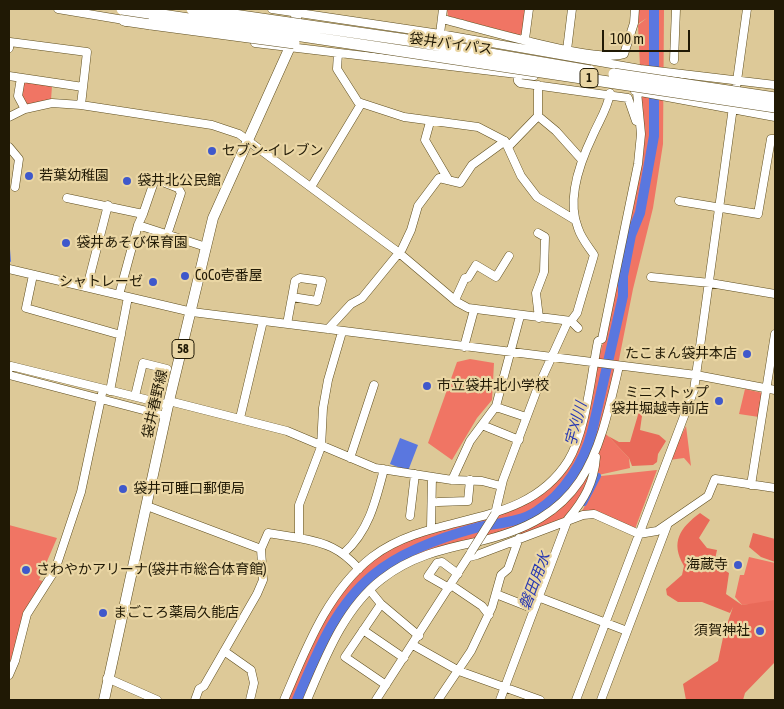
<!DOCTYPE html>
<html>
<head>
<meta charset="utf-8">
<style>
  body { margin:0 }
  #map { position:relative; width:784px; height:709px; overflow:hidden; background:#ddc998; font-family:"Asap Condensed",sans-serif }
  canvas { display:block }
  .frame { position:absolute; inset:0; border:10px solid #201905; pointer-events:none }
  .scale { position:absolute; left:602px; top:30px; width:88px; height:22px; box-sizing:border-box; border:2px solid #201905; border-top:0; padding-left:6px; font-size:15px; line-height:18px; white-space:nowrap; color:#201905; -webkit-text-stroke:4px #ead6a4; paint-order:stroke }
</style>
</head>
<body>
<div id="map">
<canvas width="784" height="709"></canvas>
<div class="frame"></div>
<div class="scale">100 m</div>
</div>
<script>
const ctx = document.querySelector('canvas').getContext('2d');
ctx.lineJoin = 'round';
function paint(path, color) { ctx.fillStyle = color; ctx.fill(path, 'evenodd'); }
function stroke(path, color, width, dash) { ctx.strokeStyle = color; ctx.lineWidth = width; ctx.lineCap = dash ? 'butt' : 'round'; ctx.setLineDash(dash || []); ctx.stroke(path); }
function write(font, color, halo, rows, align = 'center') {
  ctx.font = font + ' "Asap Condensed","Noto Sans JP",sans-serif'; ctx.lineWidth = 4.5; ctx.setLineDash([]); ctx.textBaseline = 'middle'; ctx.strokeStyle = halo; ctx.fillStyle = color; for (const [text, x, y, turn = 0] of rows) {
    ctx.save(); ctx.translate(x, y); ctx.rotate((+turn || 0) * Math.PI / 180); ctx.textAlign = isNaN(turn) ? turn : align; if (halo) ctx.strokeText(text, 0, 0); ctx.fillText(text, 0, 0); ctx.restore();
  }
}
const green = new Path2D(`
  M447,9H526L522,34L519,35L448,16Z
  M633,9H664L663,144L653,208L633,289L609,410L598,447L606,434L629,458L630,468L594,476L568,519L520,536L521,529L394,569L350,612L305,700H285L320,623L361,567L413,535L533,497L572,457L604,339L643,130L638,25L647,18L633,27Z
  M21,80L52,86L51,100L27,107L18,96Z
  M470,359L494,363L492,400L477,418L452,460L428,443L457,362Z
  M745,389L763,393L759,417L739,414Z
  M686,426L691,466L684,458L669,460Z
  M657,470L635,529L595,510L581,513L601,476Z
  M9,525L57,538L39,580L43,581L30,602L9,665Z
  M749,557L775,563V602L742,605L735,597L740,575H744Z`);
const forest = new Path2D(`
  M640,408L643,409L640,430L659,435L666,441L658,454L657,462L653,465L632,466L629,458L608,436L619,442H630Z
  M700,513L710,520L699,538L707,548L717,550L714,564L729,573L726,594L742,605L775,600V662L745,693L743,700H686L683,684L718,661L724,633L733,607L730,613L702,602H678L667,595L666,589L682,575L684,566C670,542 680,528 700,513Z
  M753,533L775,539V562L761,557L749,547Z`);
const water = new Path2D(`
  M400,438L418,445L408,471L390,464Z`);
const stream = new Path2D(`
  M9,249L10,261
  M9,281V278`);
const canal = new Path2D(`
  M584,503L598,476`);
const river = new Path2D(`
  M297,700C316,656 334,607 373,575C402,551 442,537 479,527C498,523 521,522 537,511C564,494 584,462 592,432L623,296V276L631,235L640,213L654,136V9`);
const minor = new Path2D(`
  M58,9L124,20L126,22
  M272,9L440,34L640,69L775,85
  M442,19C476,27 597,64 624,54L634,23L635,9
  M440,34L443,9
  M525,39L529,9
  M255,43L534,76
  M9,48L10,42L87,52L81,105
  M567,50L572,9
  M338,53L337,69L358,102L404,117L478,127L505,141L521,176L537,197L575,220
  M674,60L676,9
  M517,74L518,81L520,83L628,98L636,121
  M9,76L83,87
  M21,78L18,96L25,109
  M635,91L775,117
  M735,95L747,9
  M538,116L556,131L582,160
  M9,117L25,109L52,103L81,105L212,125L239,134L398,252L457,302L468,308L571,321L578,328
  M430,122L425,140L448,179
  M509,146L538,116V85
  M9,147L19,159L15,187
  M311,187L361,104
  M67,198L143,214L155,179L178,188L181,193L167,235
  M679,201L758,214L771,139H775
  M138,225L206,247
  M538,233L545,237L544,272L536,293L539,318
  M9,269L192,312L696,375L775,390
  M33,275L26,308L121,335
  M651,277L710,283L775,294
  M87,287L108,205
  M119,295L138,225L143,214
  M455,300L465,278H468L476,265L496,277L509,256
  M571,321L577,313L594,255C588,246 581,238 578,228C566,199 580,162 593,135C599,121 608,108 610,93
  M287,324L295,281L300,278L322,281L317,301L292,297
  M328,329L351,304L362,298L402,249L411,230L418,206L439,178L460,183L472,165L505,141
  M342,332L328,380L323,408L321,447L299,505V538C326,543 340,548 359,569
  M464,347L474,310
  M9,369L11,366L169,405
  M9,375L166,416
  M110,391L128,297
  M135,396L143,363L167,369
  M169,401L287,431L375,468L452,480L482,481L501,486
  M496,407L526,417
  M240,418L263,321
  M482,425L519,440
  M350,458L374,385
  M452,480L470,441L496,406L520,316
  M751,485L775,334
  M438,502L468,501L470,480
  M147,506L261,549
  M495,514L503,480L538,387L568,321
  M410,516L415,474
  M431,528L432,477
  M344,553C369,531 376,500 384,469
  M469,557L477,555L583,515L594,514L639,534L657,531L708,496L715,479L775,488
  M451,585L482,606L489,615
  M449,588L428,576L437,563L442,562L458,574
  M372,593L381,604L419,636
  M496,594L534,609
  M538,597L627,631
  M381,604L345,657L386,685
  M363,630L404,658
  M413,645L459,671L540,700
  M224,651L251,670L254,683L250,700
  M9,675L15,661L27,614L55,570L81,492L103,389
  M107,678L157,700
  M195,700L199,689L204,686L257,594L263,580L261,549L268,533L299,538
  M284,700C306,649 327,592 372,557C434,510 524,531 568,461C586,432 591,375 598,341L602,339L638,164L641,134L637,92
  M307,700C325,658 344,608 382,579C410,557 442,549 476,542C584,518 597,462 619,366
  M376,700L470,554
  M438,700L471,651L492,607L501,575L508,569L519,538
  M500,700L568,519C584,500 594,483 596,457
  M576,700L694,390L733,107
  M601,700L667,526`);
const major = new Path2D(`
  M104,700L169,401L213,218L289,49L298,9`);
const highway = new Path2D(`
  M124,20L151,24`);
const minorBridge = new Path2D(`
  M471,552L495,514`);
const highwayBridge = new Path2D(`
  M122,9L775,107
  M192,9L414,41L590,71
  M151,24L294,43
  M614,74L775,98`);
const markers = [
  [212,151,5,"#3f58cb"],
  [29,176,5,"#3f58cb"],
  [127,181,5,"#3f58cb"],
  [66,243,5,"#3f58cb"],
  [185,276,5,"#3f58cb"],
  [153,282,5,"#3f58cb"],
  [747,354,5,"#3f58cb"],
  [427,386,5,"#3f58cb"],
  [719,401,5,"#3f58cb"],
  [123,489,5,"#3f58cb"],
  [738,565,5,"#3f58cb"],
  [26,570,5,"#3f58cb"],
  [103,613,5,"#3f58cb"],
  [760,631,5,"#3f58cb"]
];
const shields = [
  [589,78,18],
  [183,349,22]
];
const shieldNames = [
  ["1",589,78],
  ["58",183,349]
];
const streetNames = [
  ["袋井バイパス",451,44,8],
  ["袋井春野線",155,404,-77]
];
const poiNames = [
  ["セブン-イレブン",222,151],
  ["若葉幼稚園",39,176],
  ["袋井北公民館",137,181],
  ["袋井あそび保育園",76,243],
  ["CoCo壱番屋",195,276],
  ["シャトレーゼ",143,282,"right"],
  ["たこまん袋井本店",737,354,"right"],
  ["市立袋井北小学校",437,386],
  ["ミニストップ",709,393,"right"],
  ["袋井堀越寺前店",709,409,"right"],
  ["袋井可睡口郵便局",133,489],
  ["海蔵寺",728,565,"right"],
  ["さわやかアリーナ(袋井市総合体育館)",36,570],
  ["まごころ薬局久能店",113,613],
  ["須賀神社",750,631,"right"]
];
const waterNames = [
  ["宇刈川",576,424,-75],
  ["磐田用水",535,581,-69]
];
paint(green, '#f07564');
paint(forest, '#e96a59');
paint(water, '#5a77df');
stroke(stream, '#5a77df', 2);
stroke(canal, '#5a77df', 6);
stroke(river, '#5a77df', 10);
stroke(minor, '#5f4e1f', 9);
stroke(major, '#5f4e1f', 11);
stroke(highway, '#5f4e1f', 12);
stroke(minor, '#fff', 8);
stroke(major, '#fff', 10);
stroke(highway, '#fff', 11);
stroke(minorBridge, '#5f4e1f', 9, []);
stroke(highwayBridge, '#5f4e1f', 12, []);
stroke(minorBridge, '#fff', 8);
stroke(highwayBridge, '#fff', 11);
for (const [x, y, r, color] of markers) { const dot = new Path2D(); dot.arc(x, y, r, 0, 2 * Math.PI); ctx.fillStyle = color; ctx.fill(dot); stroke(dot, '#ead6a4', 2); }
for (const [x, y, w] of shields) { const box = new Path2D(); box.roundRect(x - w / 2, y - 9.5, w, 19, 4); ctx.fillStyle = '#ead6a4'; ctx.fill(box); stroke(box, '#201905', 1); }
write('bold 12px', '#201905', null, shieldNames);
write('14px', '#201905', '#ead6a4', streetNames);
write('14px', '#201905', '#ead6a4', poiNames, 'left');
write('italic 15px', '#2838b2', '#ead6a4', waterNames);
</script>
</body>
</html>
